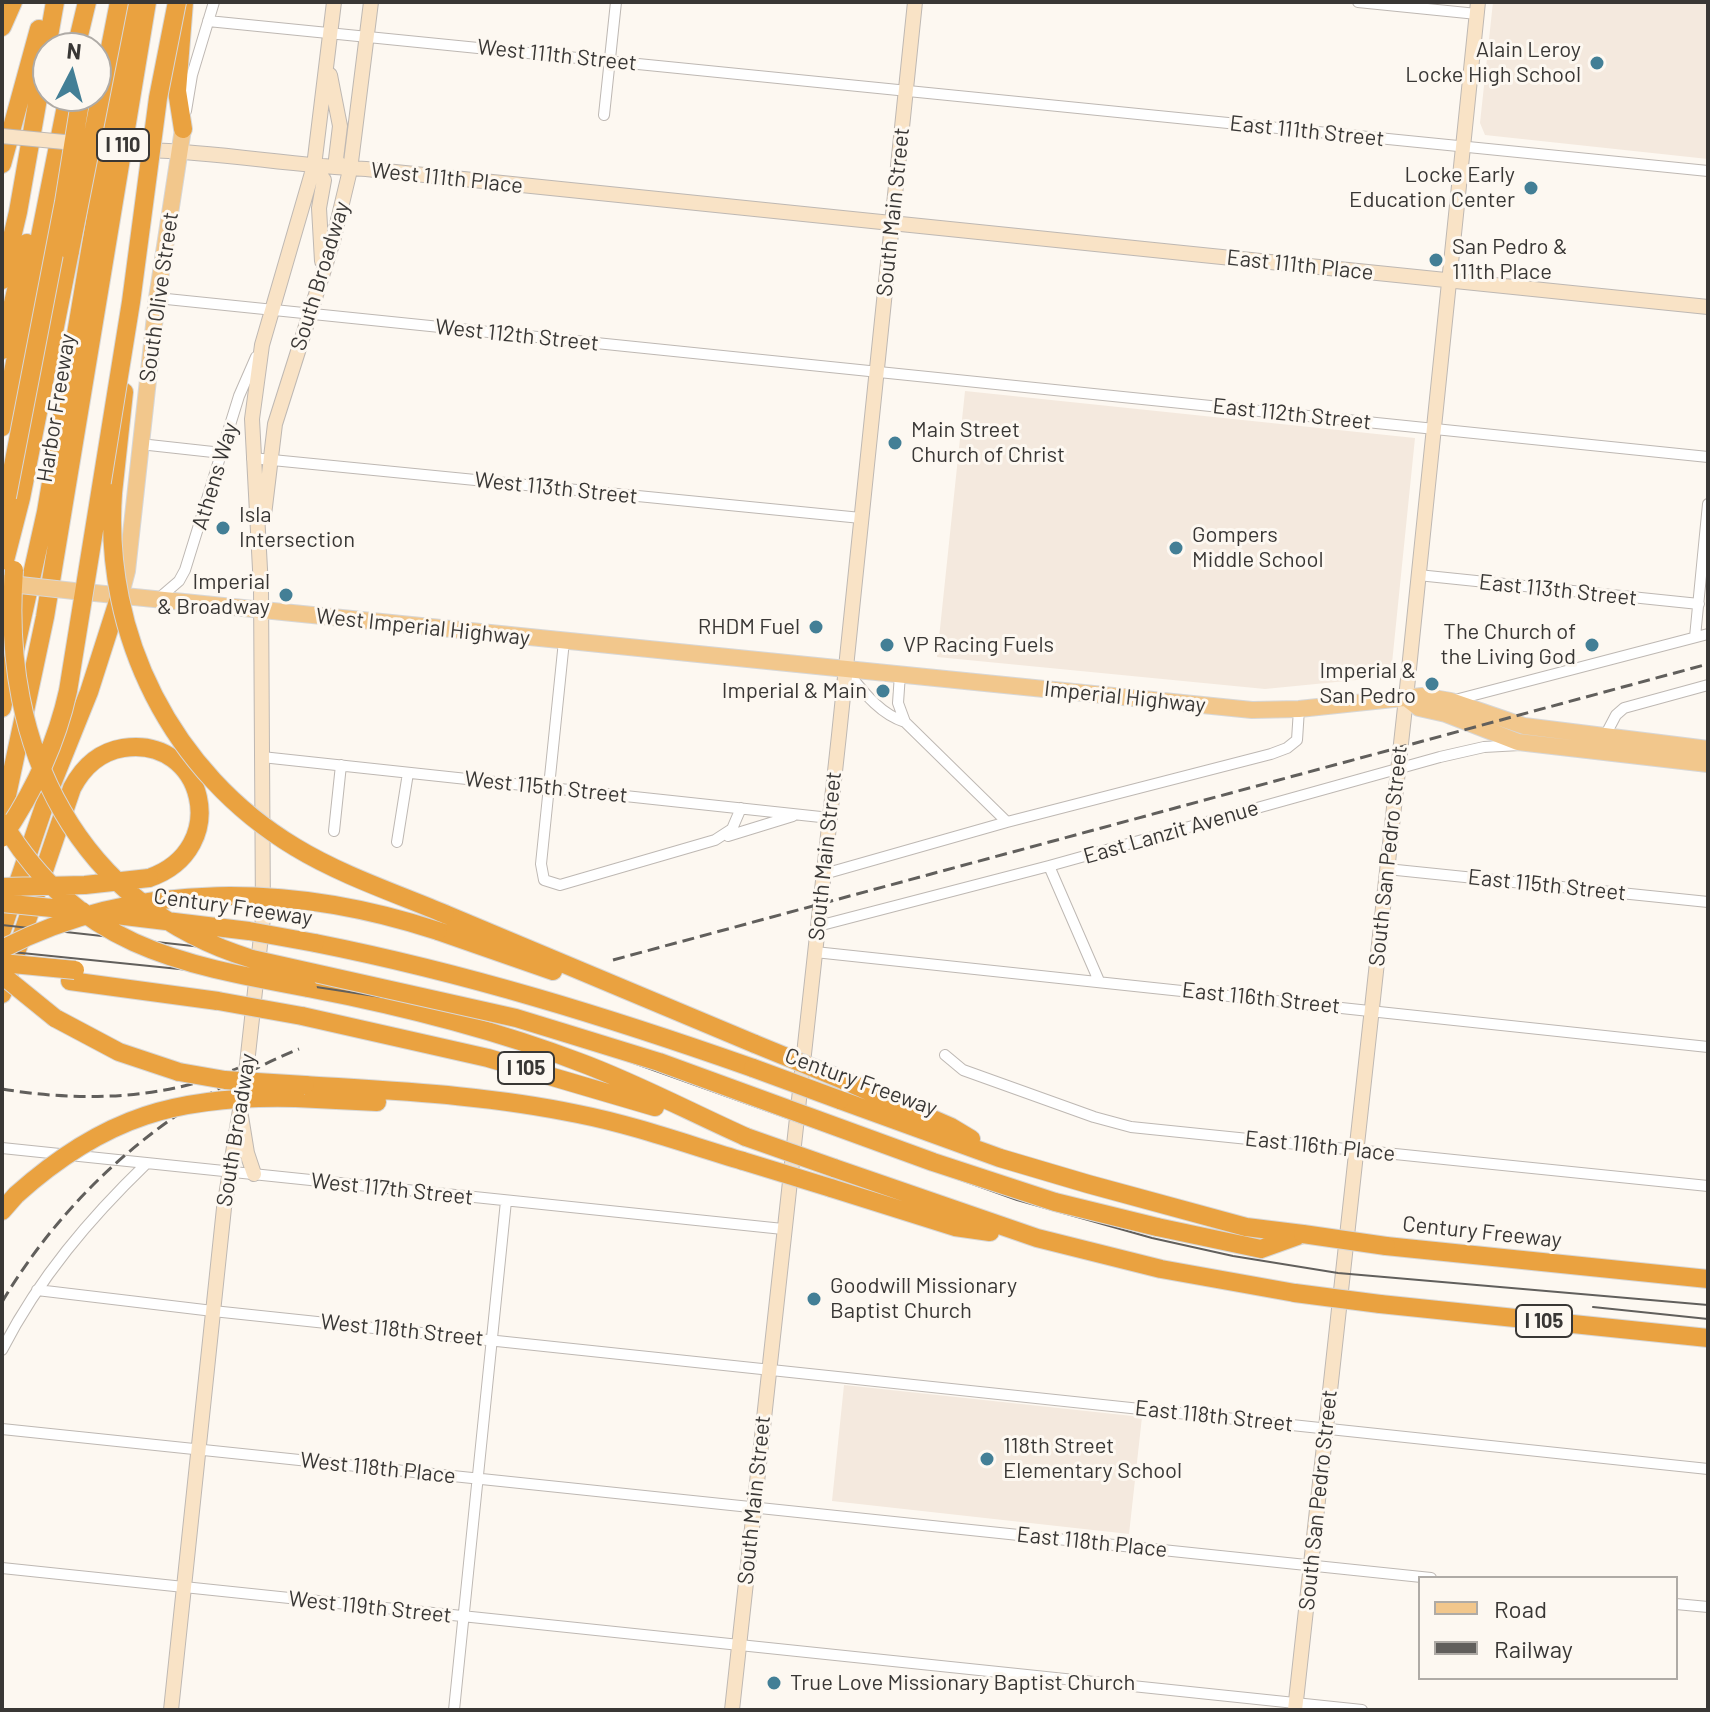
<!DOCTYPE html>
<html>
<head>
<meta charset="utf-8">
<style>
  body { margin:0 }
  #map { position:relative; width:1710px; height:1712px; overflow:hidden; background:#fdf8f1; font-family:Barlow,sans-serif }
  canvas { display:block }
  .frame { position:absolute; inset:0; border:4px solid #393735; pointer-events:none }
  .legend { position:absolute; left:1418px; top:1576px; width:260px; height:104px; box-sizing:border-box; background:#fdf8f1; border:2px solid #afaba6; margin:0; padding:10px 14px; list-style:none; font-size:24px; color:#393735 }
  .legend li { display:flex; align-items:center; gap:16px; height:40px }
  .legend b { width:40px; border:2px solid #afaba6 }
  .north { position:absolute; left:32px; top:32px; width:80px; height:80px; box-sizing:border-box; background:#fdf8f1; border:2px solid #afaba6; border-radius:50%; rotate:6deg; font-size:22px; font-weight:700; line-height:32px; text-align:center; color:#393735 }
  .north::after { content:''; display:block; margin:auto; width:28px; height:36px; background:#437f96; clip-path:polygon(50% 0,100% 100%,50% 72%,0 100%) }
</style>
</head>
<body>
<div id="map">
<canvas width="1710" height="1712"></canvas>
<div class="frame"></div>
<ul class="legend">
<li><b style="height:10px;background:#f2c78c"></b>Road</li>
<li><b style="height:10px;background:#615f5c"></b>Railway</li>
</ul>
<div class="north">N</div>
</div>
<script>
const ctx = document.querySelector('canvas').getContext('2d');
ctx.lineJoin = 'round';
function paint(path, color) { ctx.fillStyle = color; ctx.fill(path, 'evenodd'); }
function stroke(path, color, width, dash) { ctx.strokeStyle = color; ctx.lineWidth = width; ctx.lineCap = dash ? 'butt' : 'round'; ctx.setLineDash(dash || []); ctx.stroke(path); }
function write(font, color, halo, rows, align = 'center') {
  ctx.font = font + ' Barlow,sans-serif'; ctx.lineWidth = 6; ctx.setLineDash([]); ctx.textBaseline = 'middle'; ctx.strokeStyle = halo; ctx.fillStyle = color; for (const [text, x, y, turn = 0] of rows) {
    ctx.save(); ctx.translate(x, y); ctx.rotate((+turn || 0) * Math.PI / 180); ctx.textAlign = isNaN(turn) ? turn : align; if (halo) ctx.strokeText(text, 0, 0); ctx.fillText(text, 0, 0); ctx.restore();
  }
}
const built = new Path2D(`
  M1493,2H1708V159L1485,135L1480,123Z
  M965,391L1415,438L1391,673L1387,677L1265,689L937,657Z
  M844,1385L1142,1417L1129,1534L832,1501Z`);
const street = new Path2D(`
  M1358,2L1477,14
  M208,21L1708,171
  M186,111L192,75L214,2
  M604,115L616,2
  M157,298L1708,457
  M140,444L222,453
  M252,458L861,518
  M1418,575L1699,604
  M158,599L179,581L185,570L239,396L256,357
  M1695,637L1708,504
  M564,641L541,864L544,880L560,885L715,840L732,829L741,808
  M845,669C862,690 879,714 905,722
  M900,674L898,703L905,722L1007,822
  M1455,700L1708,634
  M1606,734L1616,715L1624,708L1708,685
  M262,757L830,818
  M334,831L341,765
  M728,836L793,816
  M397,842L408,773
  M1049,866L1099,981
  M1387,869L1708,902
  M824,874L1007,822L1271,754L1287,748L1297,740L1299,709
  M818,926L1049,866L1440,757L1484,747L1520,745
  M815,952L1708,1047
  M945,1055L963,1070L1094,1117L1131,1127L1708,1186
  M2,1148L783,1229
  M37,1290L213,1311L1708,1469
  M2,1350C39,1278 89,1219 147,1163
  M2,1429L1431,1578
  M2,1568L1362,1710
  M1676,1604L1708,1607
  M454,1710L506,1201`);
const secondary = new Path2D(`
  M330,75L340,126L336,159L339,164L350,170
  M147,150C220,152 293,166 366,169L1708,307
  M314,166L324,180L319,208L322,261
  M264,515L275,424L333,241L350,170L371,2
  M241,1116L247,1153L254,1174
  M171,1710L224,1208L246,1073L263,918L261,588L252,419L262,345L314,166L334,2
  M732,1710L839,735L915,2
  M1295,1710L1406,698L1478,2`);
const primary = new Path2D(`
  M75,591L1252,710L1299,709L1422,696L1451,701L1524,726L1708,749
  M121,594L127,571L157,298L183,129
  M1406,698L1419,708L1446,714L1518,742L1708,764`);
const highway = new Path2D(`
  M2,27L13,2
  M76,48L87,2
  M183,129L177,91L184,2
  M2,164L39,29
  M2,280L18,212L55,2
  M2,350L27,243
  M2,427L68,96
  M113,493L124,392
  M2,522L7,497
  M2,572L21,498L70,251
  M2,708L46,512L132,2
  M2,819L45,617L147,2
  M445,914L755,1044
  M2,930L50,789L89,692L120,595
  M438,931L553,971
  M315,943C466,973 608,1017 753,1068
  M70,981L218,1001
  M308,988C401,1006 491,1028 579,1062C636,1083 690,1112 746,1137
  M2,994L72,788C83,767 99,752 123,748C204,735 233,849 149,878
  M302,1016L488,1058L655,1107
  M55,1018L119,1052L179,1072
  M843,1080L951,1127L971,1139
  M305,1085C396,1091 488,1095 578,1114C634,1125 689,1145 743,1161
  M296,1098L377,1102
  M840,1100L1000,1158L1088,1184L1246,1227L1303,1234
  M834,1168L1037,1238L1161,1269L1295,1293
  M831,1188L955,1227L990,1232
  M2,1211L16,1195
  M1157,1227L1261,1249L1300,1235
  M1386,1246L1708,1279
  M1380,1304L1708,1338`);
const tram = new Path2D(`
  M2,925L202,947L263,957L408,991L516,1021L1017,1200L1152,1238L1233,1256L1338,1273L1708,1305
  M2,951L238,975L401,1000
  M1593,1307L1708,1319`);
const rail = new Path2D(`
  M613,960L1708,664
  M2,1089C80,1102 165,1100 238,1068
  M2,1302C71,1186 175,1100 299,1049`);
const secondaryBridge = new Path2D(`
  M2,136L147,150`);
const primaryBridge = new Path2D(`
  M2,583L74,591`);
const highwayBridge = new Path2D(`
  M70,251L119,2
  M113,493C103,636 172,773 295,847C341,875 395,893 445,914
  M7,497L64,202L81,96
  M14,570C0,748 78,906 252,959L516,1018L565,1033L659,1062L933,1162L1055,1202L1157,1227
  M3,823C78,946 178,964 308,988
  M2,838C33,793 56,745 68,691L131,302L158,98L177,2
  M2,887L85,885L149,878
  M2,903L82,911
  M108,914L249,931L315,943
  M2,949C137,879 295,884 438,931
  M2,963L75,970
  M2,975L55,1018
  M218,1001L302,1016
  M755,1044L843,1080
  M753,1068L840,1100
  M179,1072L225,1080L305,1085
  M746,1137L834,1168
  M743,1161L831,1188
  M16,1195C104,1116 179,1095 296,1098
  M1303,1234L1386,1246
  M1295,1293L1380,1304`);
const markers = [
  [1597,63,8,"#437f96"],
  [1531,188,8,"#437f96"],
  [1436,260,8,"#437f96"],
  [895,443,8,"#437f96"],
  [223,528,8,"#437f96"],
  [1176,548,8,"#437f96"],
  [286,595,8,"#437f96"],
  [816,627,8,"#437f96"],
  [887,645,8,"#437f96"],
  [1592,645,8,"#437f96"],
  [1432,684,8,"#437f96"],
  [883,691,8,"#437f96"],
  [814,1299,8,"#437f96"],
  [987,1459,8,"#437f96"],
  [774,1683,8,"#437f96"]
];
const shields = [
  [123,145,52],
  [526,1068,56],
  [1544,1321,56]
];
const shieldNames = [
  ["I 110",123,145],
  ["I 105",526,1068],
  ["I 105",1544,1321]
];
const poiNames = [
  ["Alain Leroy",1581,50,"right"],
  ["Locke High School",1581,75,"right"],
  ["Locke Early",1515,175,"right"],
  ["Education Center",1515,200,"right"],
  ["San Pedro &",1452,247],
  ["111th Place",1452,272],
  ["Main Street",911,430],
  ["Church of Christ",911,455],
  ["Isla",239,515],
  ["Intersection",239,540],
  ["Gompers",1192,535],
  ["Middle School",1192,560],
  ["Imperial",270,582,"right"],
  ["& Broadway",270,607,"right"],
  ["RHDM Fuel",800,627,"right"],
  ["The Church of",1576,632,"right"],
  ["the Living God",1576,657,"right"],
  ["VP Racing Fuels",903,645],
  ["Imperial &",1416,671,"right"],
  ["San Pedro",1416,696,"right"],
  ["Imperial & Main",867,691,"right"],
  ["Goodwill Missionary",830,1286],
  ["Baptist Church",830,1311],
  ["118th Street",1003,1446],
  ["Elementary School",1003,1471],
  ["True Love Missionary Baptist Church",790,1683]
];
const streetNames = [
  ["West 111th Street",557,55,6],
  ["East 111th Street",1307,131,6],
  ["West 111th Place",447,178,6],
  ["South Main Street",893,212,-84],
  ["East 111th Place",1300,265,6],
  ["South Broadway",320,276,-73],
  ["South Olive Street",159,297,-82],
  ["West 112th Street",517,335,6],
  ["Harbor Freeway",56,408,-81],
  ["East 112th Street",1292,414,6],
  ["Athens Way",215,476,-73],
  ["West 113th Street",556,488,6],
  ["East 113th Street",1558,590,6],
  ["West Imperial Highway",423,627,6],
  ["Imperial Highway",1125,697,6],
  ["West 115th Street",546,787,6],
  ["East Lanzit Avenue",1171,832,-16],
  ["South Main Street",825,856,-84],
  ["South San Pedro Street",1388,856,-84],
  ["East 115th Street",1547,885,6],
  ["Century Freeway",233,907,8],
  ["East 116th Street",1261,998,6],
  ["Century Freeway",861,1082,20],
  ["South Broadway",236,1130,-81],
  ["East 116th Place",1320,1146,6],
  ["West 117th Street",392,1189,6],
  ["Century Freeway",1482,1232,6],
  ["West 118th Street",402,1330,6],
  ["East 118th Street",1214,1416,6],
  ["West 118th Place",378,1468,6],
  ["South Main Street",754,1500,-84],
  ["South San Pedro Street",1318,1500,-84],
  ["East 118th Place",1092,1542,6],
  ["West 119th Street",370,1607,6]
];
paint(built, '#f4e9de');
stroke(street, '#beb8b3', 12);
stroke(secondary, '#beb8b3', 16);
stroke(primary, '#d7d7d7', 18);
stroke(highway, '#d7d7d7', 20);
stroke(street, '#fff', 10);
stroke(secondary, '#f9e3c6', 14);
stroke(primary, '#f2c78c', 16);
stroke(highway, '#eaa240', 18);
stroke(tram, '#615f5c', 2);
stroke(rail, '#615f5c', 3, [12, 6]);
stroke(secondaryBridge, '#beb8b3', 16, []);
stroke(primaryBridge, '#d7d7d7', 18, []);
stroke(highwayBridge, '#d7d7d7', 20, []);
stroke(secondaryBridge, '#f9e3c6', 14);
stroke(primaryBridge, '#f2c78c', 16);
stroke(highwayBridge, '#eaa240', 18);
for (const [x, y, r, color] of markers) { const dot = new Path2D(); dot.arc(x, y, r, 0, 2 * Math.PI); ctx.fillStyle = color; ctx.fill(dot); stroke(dot, '#fdf8f1', 3); }
for (const [x, y, w] of shields) { const box = new Path2D(); box.roundRect(x - w / 2, y - 16, w, 32, 6); ctx.fillStyle = '#fdf8f1'; ctx.fill(box); stroke(box, '#393735', 2); }
write('bold 20px', '#393735', null, shieldNames);
write('22px', '#393735', '#fdf8f1', poiNames, 'left');
write('22px', '#393735', '#fdf8f1', streetNames);
</script>
</body>
</html>
